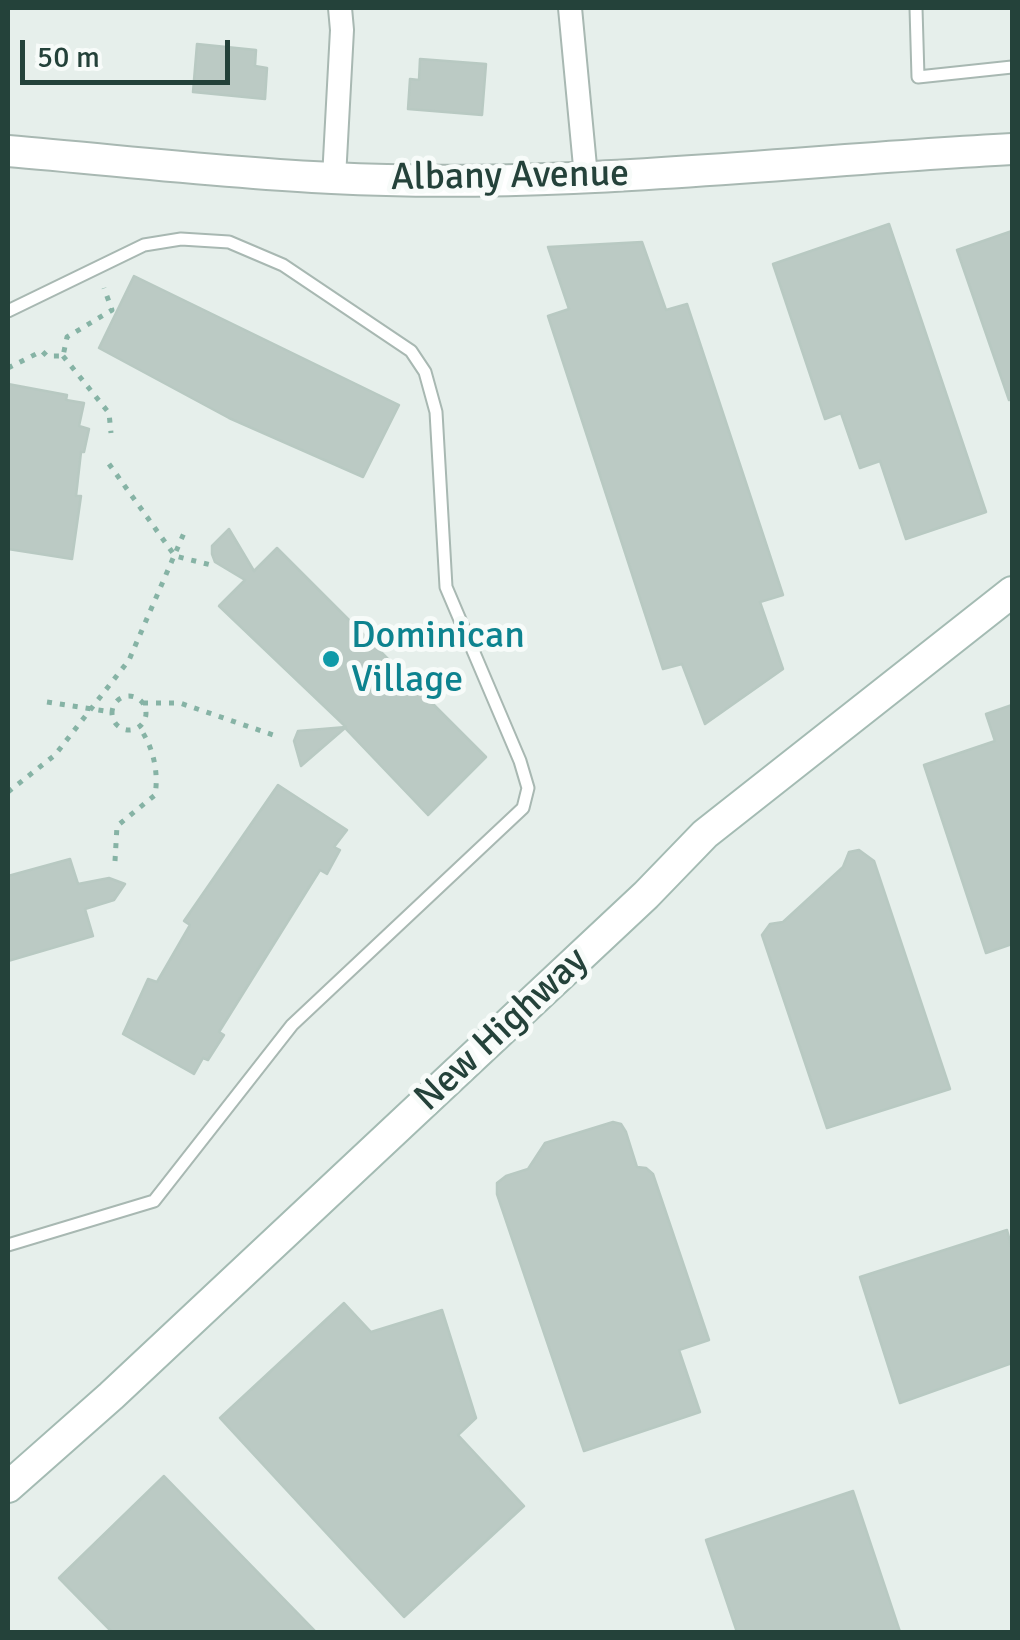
<!DOCTYPE html>
<html>
<head>
<meta charset="utf-8">
<style>
  body { margin:0 }
  #map { position:relative; width:1020px; height:1640px; overflow:hidden; background:#e6efeb; font-family:Signika,sans-serif }
  canvas { display:block }
  .frame { position:absolute; inset:0; border:10px solid #24423a; pointer-events:none }
  .scale { position:absolute; left:20px; top:40px; width:210px; height:45px; box-sizing:border-box; border:5px solid #24423a; border-top:0; padding-left:12px; font-size:30px; line-height:35px; white-space:nowrap; color:#24423a; -webkit-text-stroke:8px #f7fbf9; paint-order:stroke }
</style>
</head>
<body>
<div id="map">
<canvas width="1020" height="1640"></canvas>
<div class="frame"></div>
<div class="scale">50 m</div>
</div>
<script>
const ctx = document.querySelector('canvas').getContext('2d');
ctx.lineJoin = 'round';
function paint(path, color) { ctx.fillStyle = color; ctx.fill(path, 'evenodd'); }
function stroke(path, color, width, dash) { ctx.strokeStyle = color; ctx.lineWidth = width; ctx.lineCap = dash ? 'butt' : 'round'; ctx.setLineDash(dash || []); ctx.stroke(path); }
function write(font, color, halo, rows, align = 'center') {
  ctx.font = font + ' Signika,sans-serif'; ctx.lineWidth = 10; ctx.setLineDash([]); ctx.textBaseline = 'middle'; ctx.strokeStyle = halo; ctx.fillStyle = color; for (const [text, x, y, turn = 0] of rows) {
    ctx.save(); ctx.translate(x, y); ctx.rotate((+turn || 0) * Math.PI / 180); ctx.textAlign = isNaN(turn) ? turn : align; if (halo) ctx.strokeText(text, 0, 0); ctx.fillText(text, 0, 0); ctx.restore();
  }
}
const building = new Path2D(`
  M197,44L256,50L255,66L267,68L265,99L193,92Z
  M420,59L486,64L482,115L408,109L410,79L419,80Z
  M889,224L986,512L906,539L880,461L860,468L841,413L825,419L773,264Z
  M1012,231V400H1009L957,250Z
  M642,242L666,310L687,304L783,595L760,602L783,669L705,724L682,664L663,669L548,316L569,309L548,247Z
  M134,276L399,405L363,477L229,418L99,348Z
  M8,384L67,395L66,400L84,403L79,426L89,429L84,452H81L76,496H81L72,559L8,549Z
  M229,529L254,571L277,548L486,757L428,815L345,728L301,766L294,741L298,731L346,727L219,606L245,580L215,562L212,554V546Z
  M1012,705V944L986,953L924,765L995,741L986,714Z
  M278,785L347,830L334,847L340,850L327,874L320,870L219,1032L224,1035L208,1060L203,1058L194,1074L123,1034L148,979L157,982L190,925L184,921Z
  M859,850L874,861L950,1089L827,1128L762,935L770,924L783,922L843,867L849,852Z
  M70,859L78,884L109,878L125,884L114,900L85,909L93,936L8,961V876Z
  M613,1122L621,1124L626,1132L637,1167L646,1168L653,1174L709,1340L679,1350L700,1412L584,1451L497,1194V1183L506,1176L528,1169L545,1143Z
  M1007,1230L1012,1249V1363L900,1403L860,1277Z
  M344,1303L371,1332L442,1310L476,1418L458,1435L524,1506L404,1617L220,1418Z
  M164,1476L316,1632H112L59,1578Z
  M853,1491L900,1632H737L706,1540Z`);
const path = new Path2D(`
  M63,356L109,413L111,433
  M8,368L42,351L47,356H63L67,337L112,310L104,288
  M109,464L175,556L215,566
  M112 713a17 17 0 1 1 34 0a17 17 0 1 1-34 0Z
  M47,702L112,712
  M143,703H180L279,737
  M8,792L55,755L129,660L184,533
  M115,861L117,826L155,795C159,772 153,746 139,727`);
const service = new Path2D(`
  M916,8L918,77L1012,67
  M8,311L144,245L181,239L229,242L283,265L411,351L425,372L436,412L446,587L520,761L528,788L523,808L292,1025L154,1201L8,1245`);
const minor = new Path2D(`
  M570,8L586,177
  M334,178L342,30L340,8`);
const tertiary = new Path2D(`
  M8,151C115,160 224,173 332,178C559,190 786,161 1012,149`);
const secondary = new Path2D(`
  M8,1487L111,1396L646,895L705,834L1012,592`);
const markers = [
  [331,659,10,"#0f9aa8"]
];
const streetNames = [
  ["Albany Avenue",510,177,-1],
  ["New Highway",502,1030,-43]
];
const cultureNames = [
  ["Dominican",351,637],
  ["Village",351,681]
];
paint(building, '#bbcac4');
stroke(building, '#b8c9c2', 2.5);
stroke(service, '#a8b8b2', 15);
stroke(minor, '#a8b8b2', 26);
stroke(tertiary, '#a8b8b2', 34);
stroke(secondary, '#a4bbb3', 34);
stroke(path, '#86b3a5', 5, [5, 8]);
stroke(service, '#fff', 11);
stroke(minor, '#fff', 22);
stroke(tertiary, '#fff', 30);
stroke(secondary, '#fff', 30);
for (const [x, y, r, color] of markers) { const dot = new Path2D(); dot.arc(x, y, r, 0, 2 * Math.PI); ctx.fillStyle = color; ctx.fill(dot); stroke(dot, '#f7fbf9', 4); }
write('38px', '#24423a', '#f7fbf9', streetNames);
write('38px', '#0d838f', '#f7fbf9', cultureNames, 'left');
</script>
</body>
</html>
